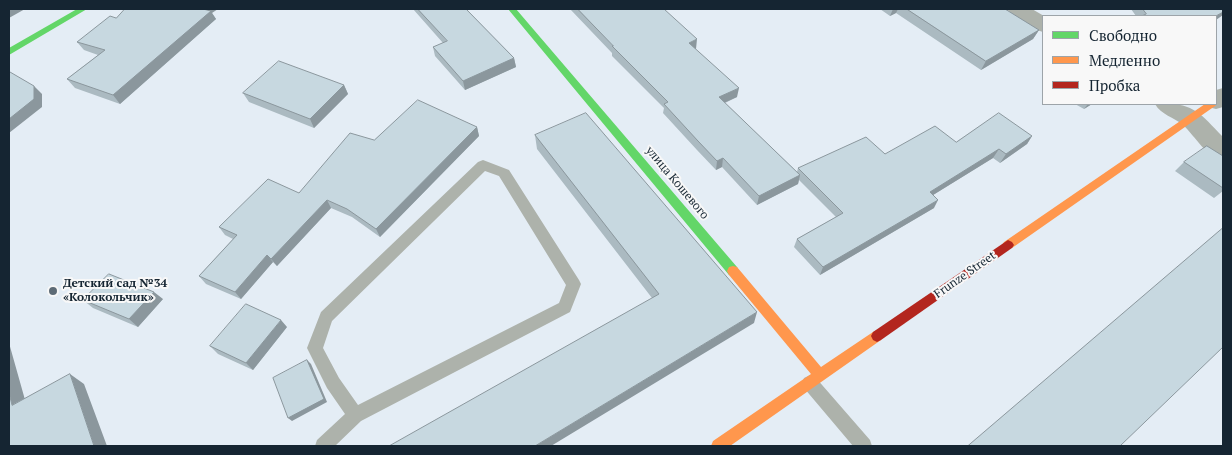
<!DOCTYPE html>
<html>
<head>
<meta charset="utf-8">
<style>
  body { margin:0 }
  #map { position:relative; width:1232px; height:455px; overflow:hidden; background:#e4edf5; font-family:"PT Serif",serif }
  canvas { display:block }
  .frame { position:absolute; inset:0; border:10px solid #152532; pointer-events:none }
  .legend { position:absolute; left:1042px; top:15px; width:175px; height:90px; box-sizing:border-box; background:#f8f8f8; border:1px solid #9da4a9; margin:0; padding:6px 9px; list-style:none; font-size:15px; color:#152532 }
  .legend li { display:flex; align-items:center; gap:10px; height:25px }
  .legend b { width:25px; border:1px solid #9da4a9 }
</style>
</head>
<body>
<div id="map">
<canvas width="1232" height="455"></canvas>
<div class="frame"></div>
<ul class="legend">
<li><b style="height:6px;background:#63d668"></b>Свободно</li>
<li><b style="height:6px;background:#ff974d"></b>Медленно</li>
<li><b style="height:6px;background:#b3261e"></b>Пробка</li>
</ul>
</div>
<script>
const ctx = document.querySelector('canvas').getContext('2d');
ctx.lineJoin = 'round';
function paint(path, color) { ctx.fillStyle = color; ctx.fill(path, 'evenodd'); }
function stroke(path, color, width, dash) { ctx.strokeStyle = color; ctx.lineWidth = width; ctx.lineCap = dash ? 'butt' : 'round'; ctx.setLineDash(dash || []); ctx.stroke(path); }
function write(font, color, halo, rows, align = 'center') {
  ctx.font = font + ' "PT Serif",serif'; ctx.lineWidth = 4; ctx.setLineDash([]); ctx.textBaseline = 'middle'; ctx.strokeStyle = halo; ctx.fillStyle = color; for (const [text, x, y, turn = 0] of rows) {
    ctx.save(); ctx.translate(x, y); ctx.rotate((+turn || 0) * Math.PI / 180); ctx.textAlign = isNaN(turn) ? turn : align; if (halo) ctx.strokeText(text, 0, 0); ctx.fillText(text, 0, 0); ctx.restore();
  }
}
const lane = new Path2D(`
  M483,160L509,170L579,280L581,284L570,312L361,421L335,446H315L317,440L345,414L327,388L307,348L321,312L478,162ZM485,171L499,176L566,285L559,303L358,405L339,378L323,348L332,321Z
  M810,375L816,378L870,440L872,446H853L804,388L802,383L804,378Z`);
const street = new Path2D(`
  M1007,9H1032L1044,16L1043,32C1031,29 1014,19 1007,9Z
  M1223,88V107L1216,109L1208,107L1206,104H1216V90Z
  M1155,104C1193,102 1198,111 1223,137V161C1206,157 1196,137 1183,125C1174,117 1161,115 1155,104Z`);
const fast = new Path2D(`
  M77,9H87L9,55V48Z
  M508,9H516L737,267L739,271L737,275L733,276L729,275Z`);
const slow = new Path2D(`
  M1216,102L1217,104L1215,106L1012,248H1004L1002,245L1004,242L1205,104H1216Z
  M733,266L737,267L821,367L873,332L877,330L881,332L883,336L881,340L730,446H711L713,441L811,374L729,275L727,271L729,267Z`);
const jam = new Path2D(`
  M1008,240L1012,242L1014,245L1012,248L881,340L877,342L873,340L871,336L873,332Z`);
const wall = new Path2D(`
  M413,9H466L514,58L516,67L465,90L435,56L433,47L443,43Z
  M570,9H664L696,49H695L737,97L725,103L797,172L798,168L885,154L956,142L1032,136L1027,144L1000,163L993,158L933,195L934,208L820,275L794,247L797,239L836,217L799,180L798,184L757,205L722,167L716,170L697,150L663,113L664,108L612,56V53Z
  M880,9H1005L1039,30L1033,39L981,70L896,13L890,16Z
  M1131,9H1223L1216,16H1136Z
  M212,13L216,19L120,104L75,88L67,79L98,55L84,50L77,42L116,18Z
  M344,85L348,94L314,128L249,102L243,93Z
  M1075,104H1092L1084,109Z
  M477,127L479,136L380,237L352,217L331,208L277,266L273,262L241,299L206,284L199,276L233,239L225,235L219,227L299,193L374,140Z
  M535,135L754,323L652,298L537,149Z
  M1223,156V191L1214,198L1175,171L1184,162Z
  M1223,228L1120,446H968L1209,240Z
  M163,299L138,327L93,308L83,300Z
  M287,327L253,370L218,354L210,346Z`);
const shadedWall = new Path2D(`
  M9,9H25L9,18Z
  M202,9H218L212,13L216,19L120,104L113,95Z
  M893,9H898L896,13L890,16Z
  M1223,12V15L1216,20V16Z
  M1039,30L1033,39L981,70L986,61Z
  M697,39L696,49L688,52L689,43Z
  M514,58L516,67L465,90L463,81Z
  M344,85L348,94L314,128L310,119Z
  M34,86L42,94V107L9,133V119Z
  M739,88L737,97L717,106L719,97Z
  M1088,104H1092L1084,109Z
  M477,127L479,136L380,237L376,229Z
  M1032,136L1027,144L1000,163L1006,154Z
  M999,149L993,158L925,200L930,192Z
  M723,158L722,167L716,170L717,161Z
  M800,175L798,184L757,205L759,196Z
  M327,200L331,208L277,266L271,259Z
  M938,200L934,208L820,275L823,267Z
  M267,255L273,262L241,299L235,292Z
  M154,292L163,299L138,327L129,319Z
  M757,312L754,323L551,446H535Z
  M281,320L287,327L253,370L246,363Z
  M9,343L29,414L12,405L9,393Z
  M307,360L311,364L327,402L292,421L288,418Z
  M70,374L84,384L107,446H94Z`);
const building = new Path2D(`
  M125,9H203L211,11L113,95L67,79L105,50L77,42L110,16L116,18Z
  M418,9H466L514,58L463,81L433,47L447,41Z
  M578,9H664L697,39L689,43L739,88L719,97L800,175L759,196L723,158L717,161L698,141L664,104L668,102L612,46H613Z
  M907,9H1005L1039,30L986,61Z
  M1143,9H1223V12L1216,16H1142L1146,14Z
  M279,61L344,85L310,119L243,93Z
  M9,72H10L34,86V99L9,119Z
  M418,100L477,127L376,229L347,209L327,200L271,259L267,255L235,292L199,276L237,235L219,227L268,179L299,193L350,133L374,140Z
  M586,113L757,312L535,446H389L659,294L535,135Z
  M999,113L1032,136L1006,154L999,149L930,192L938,200L823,267L797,239L843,213L798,168L866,137L885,154L935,126L956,142Z
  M1207,146L1223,156V188L1184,162Z
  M1223,228V347L1120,446H968Z
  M109,274L154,292L129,319L83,300Z
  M246,304L281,320L246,363L210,346Z
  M307,360L324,399L288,418L273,378Z
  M70,374L94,446H9V393L12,405Z`);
const markers = [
  [53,291,5,"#5d6b76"]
];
const streetNames = [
  ["улица Кошевого",677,183,50],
  ["Frunze Street",965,275,-35]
];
const poiNames = [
  ["Детский сад №34",63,284],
  ["«Колокольчик»",63,298]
];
paint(lane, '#adb2ab');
paint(street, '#adb2ab');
paint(fast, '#63d668');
paint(slow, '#ff974d');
paint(jam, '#b3261e');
paint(wall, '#abbac1');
paint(shadedWall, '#8b979d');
paint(building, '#c7d8e0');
stroke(building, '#8b979d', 1);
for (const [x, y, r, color] of markers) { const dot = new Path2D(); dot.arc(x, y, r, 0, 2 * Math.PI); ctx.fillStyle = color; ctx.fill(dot); stroke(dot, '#f8f8f8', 2); }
write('12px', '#152532', '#f8f8f8', streetNames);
write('bold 12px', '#152532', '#f8f8f8', poiNames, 'left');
</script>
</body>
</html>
